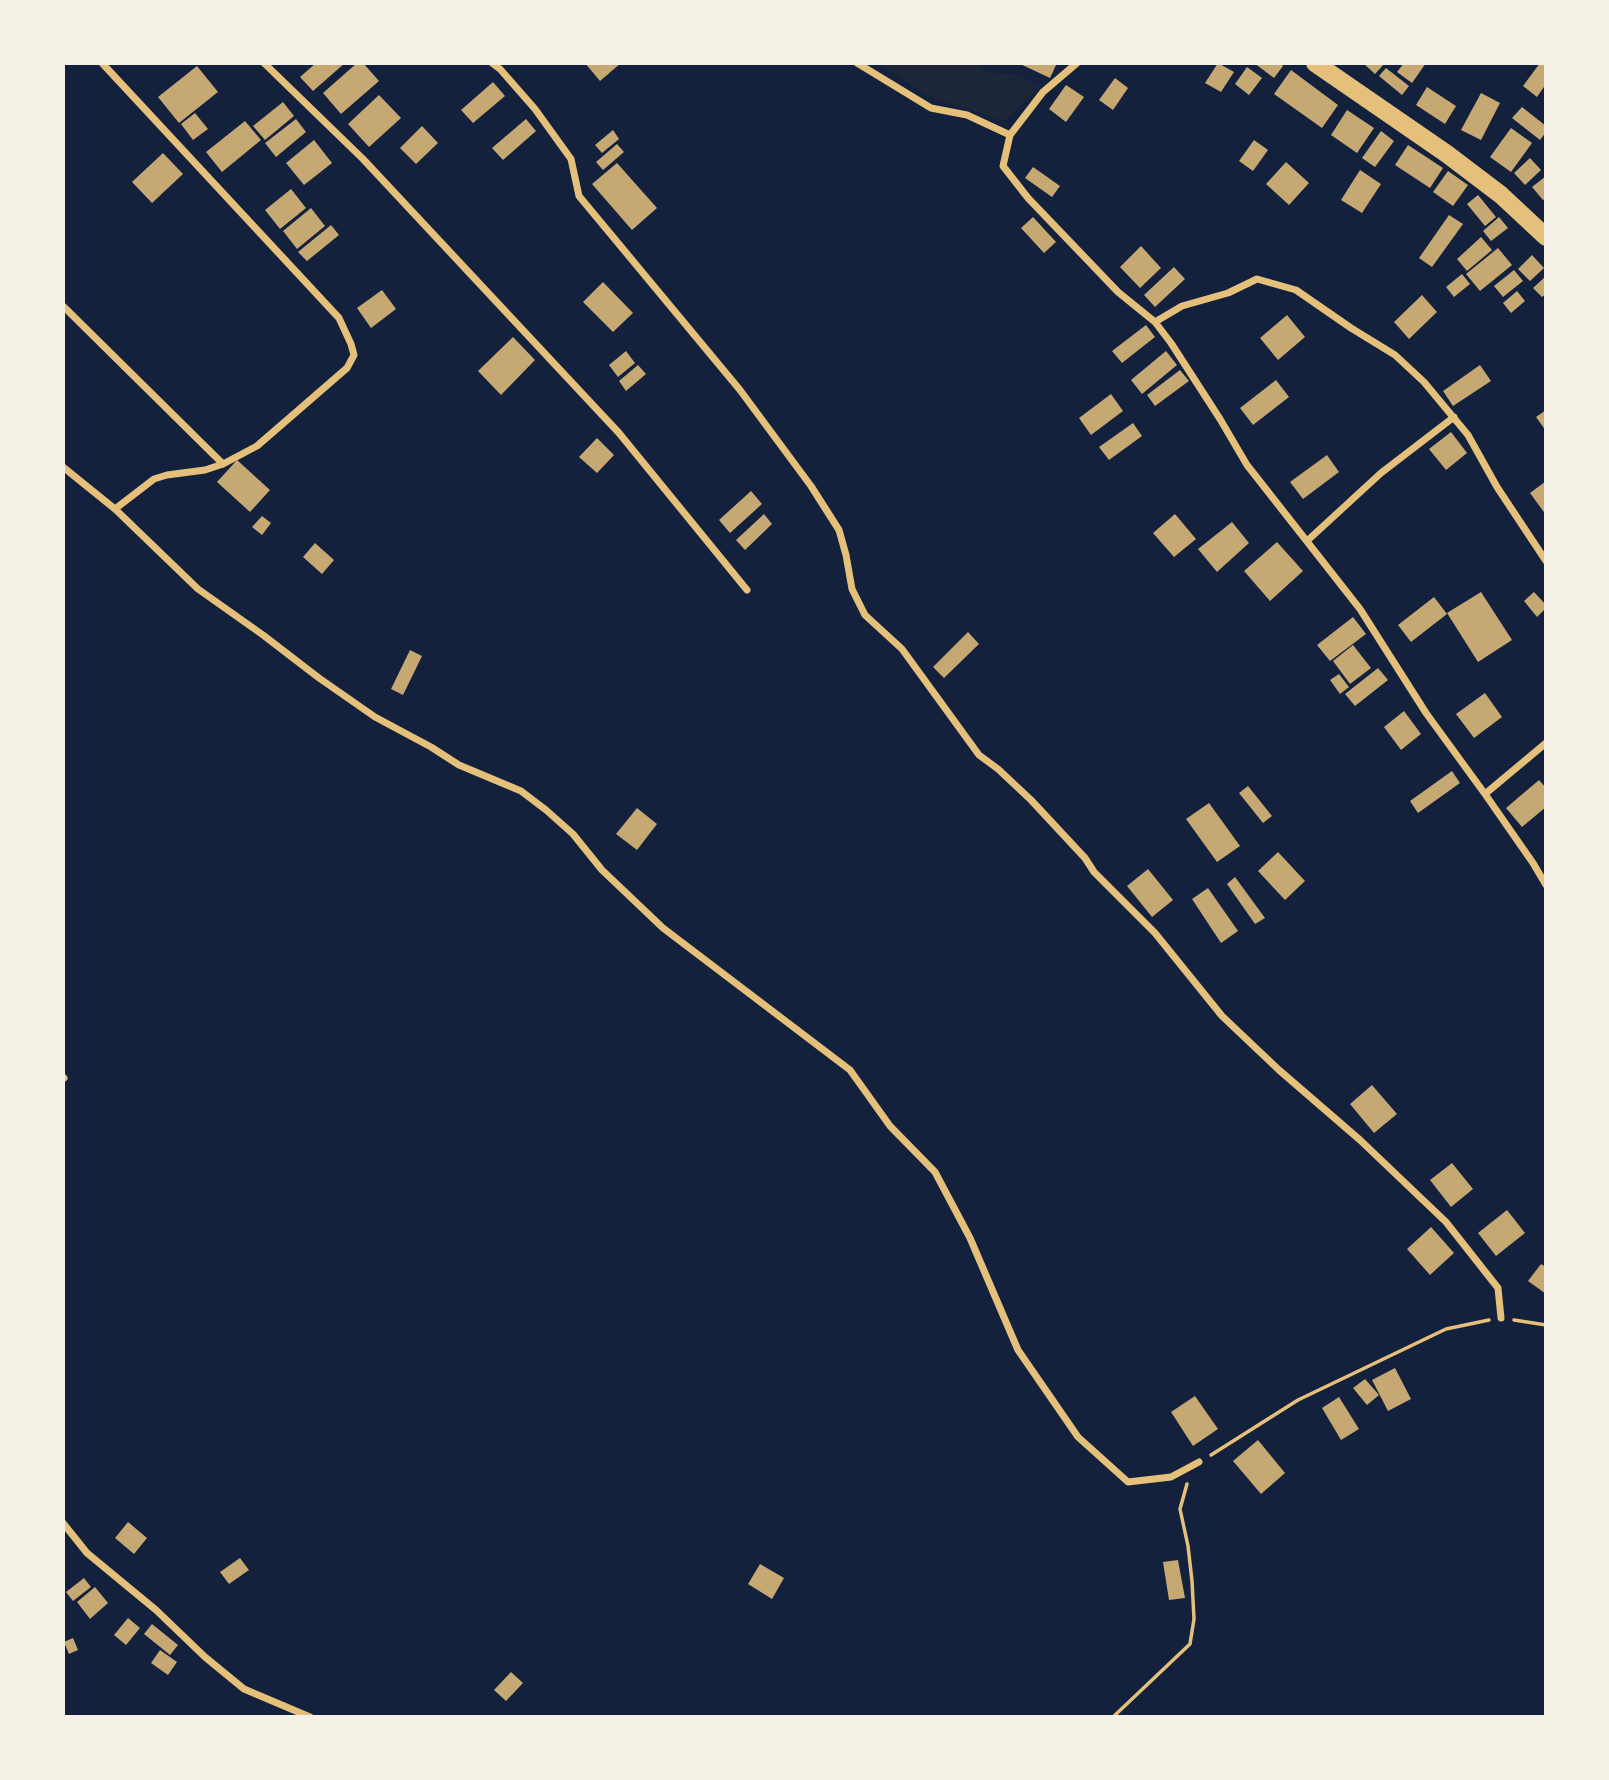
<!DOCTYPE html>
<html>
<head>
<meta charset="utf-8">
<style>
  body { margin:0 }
  #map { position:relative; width:1609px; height:1780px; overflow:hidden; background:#14213d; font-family:Mulish,sans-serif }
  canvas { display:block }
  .frame { position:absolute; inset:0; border:65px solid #f6f1e7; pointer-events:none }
</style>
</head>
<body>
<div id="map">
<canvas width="1609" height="1780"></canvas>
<div class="frame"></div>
</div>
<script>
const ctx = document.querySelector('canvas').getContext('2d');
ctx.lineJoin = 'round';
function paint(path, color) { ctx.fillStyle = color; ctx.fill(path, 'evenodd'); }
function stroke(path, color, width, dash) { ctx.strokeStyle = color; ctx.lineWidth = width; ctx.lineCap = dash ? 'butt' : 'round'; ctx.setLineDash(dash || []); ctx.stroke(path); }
const green = new Path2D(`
  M879,63H978L985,72L1018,75L1042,87L1004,121L925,95Z`);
const building = new Path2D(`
  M316,63H345L313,91L300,77Z
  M357,63H363L379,81L341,114L323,93Z
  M585,63H621L600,81Z
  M1018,63H1057L1050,78Z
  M1218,63L1234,72L1221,92L1205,83Z
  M1254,63H1280L1283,66L1274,78Z
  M1363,63H1385L1375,74Z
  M1404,63H1426L1412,83L1397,72Z
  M1540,63H1546V84L1537,97L1523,86Z
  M197,66L218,92L179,123L158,97Z
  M1247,67L1262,78L1249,95L1235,84Z
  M1386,68L1409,86L1402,95L1379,76Z
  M1291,70L1338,105L1322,128L1274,94Z
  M1115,78L1128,88L1113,110L1099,100Z
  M493,82L505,96L473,123L461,110Z
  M1066,85L1084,97L1066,122L1049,109Z
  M1427,87L1456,106L1445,124L1416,105Z
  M1481,93L1500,103L1481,140L1461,130Z
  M379,95L401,118L369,147L348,124Z
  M283,102L294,116L265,140L253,126Z
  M1522,107L1546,126V132L1540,140L1512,118Z
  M1347,110L1374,128L1357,153L1331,135Z
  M195,113L208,129L193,140L181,124Z
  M296,119L306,132L276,157L265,143Z
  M526,119L536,131L503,160L492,148Z
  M245,121L261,140L222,172L206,152Z
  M422,126L438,143L416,164L400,148Z
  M1511,128L1532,143L1511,172L1490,157Z
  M613,130L619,139L602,153L595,145Z
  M1381,131L1394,141L1375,167L1362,158Z
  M314,140L332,163L304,185L286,163Z
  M1254,140L1268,150L1253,171L1239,161Z
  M617,144L624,152L603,170L596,162Z
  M1408,145L1443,168L1430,188L1395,165Z
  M163,153L183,174L152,203L132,182Z
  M1530,158L1541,170L1525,185L1514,173Z
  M1286,162L1309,183L1289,205L1266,184Z
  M617,163L657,208L632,230L592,184Z
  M1033,167L1060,186L1052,197L1025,178Z
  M1360,170L1381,184L1362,213L1341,200Z
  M1448,171L1468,185L1453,206L1433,192Z
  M1546,176V198L1543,200L1532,187Z
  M291,189L306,208L280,229L265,210Z
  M1478,195L1496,217L1485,226L1467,204Z
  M311,208L325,226L297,249L283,231Z
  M1449,215L1463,224L1432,267L1419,258Z
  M1033,217L1056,242L1044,253L1021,228Z
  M1499,217L1508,228L1491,241L1483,231Z
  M331,225L339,235L307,261L298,252Z
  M1481,237L1492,250L1467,271L1457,259Z
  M1141,246L1161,268L1140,288L1120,267Z
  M1498,248L1512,265L1480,291L1466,274Z
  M1532,255L1544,268L1530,281L1518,269Z
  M1174,267L1185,279L1155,307L1144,295Z
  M1514,270L1523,281L1503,297L1494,286Z
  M1462,274L1470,284L1454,297L1446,287Z
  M1546,276V294L1542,297L1533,288Z
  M603,282L633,313L613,332L583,302Z
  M382,290L396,309L371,328L357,308Z
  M1517,291L1525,301L1511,313L1503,303Z
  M1422,295L1437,312L1409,339L1394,322Z
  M1287,315L1305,337L1278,360L1260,338Z
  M1146,325L1155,337L1122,363L1112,351Z
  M513,337L535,360L501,395L478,371Z
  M626,351L635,363L618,377L609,365Z
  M1166,351L1177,365L1142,394L1131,380Z
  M638,365L646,374L626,391L619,381Z
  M1480,365L1491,381L1453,406L1443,391Z
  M1180,370L1189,381L1155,406L1147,395Z
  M1276,380L1289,397L1253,425L1240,408Z
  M1111,394L1123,411L1091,435L1079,418Z
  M1546,410V431L1536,417Z
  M1133,423L1142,436L1109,460L1099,447Z
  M1451,432L1467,453L1446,470L1429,449Z
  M597,438L614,455L597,473L579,457Z
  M1327,455L1339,472L1303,499L1290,482Z
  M237,460L270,490L250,512L217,482Z
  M1546,481V515L1530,493Z
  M751,491L762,504L730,533L719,520Z
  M764,514L772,524L745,550L736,540Z
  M1175,514L1196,539L1174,557L1153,533Z
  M262,516L271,523L262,535L252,527Z
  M1232,522L1249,543L1217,572L1198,549Z
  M1277,542L1303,571L1270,601L1244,571Z
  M315,543L334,560L322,574L303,557Z
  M1481,592L1512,640L1478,662L1447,613Z
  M1534,592L1546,605V608L1537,617L1524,601Z
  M1434,597L1447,614L1411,642L1398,625Z
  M1353,617L1366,634L1330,661L1317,645Z
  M968,632L979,644L944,678L933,667Z
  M1353,645L1371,668L1350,684L1333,661Z
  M410,650L422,656L403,695L391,689Z
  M1378,668L1388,680L1355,706L1345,694Z
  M1339,674L1349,687L1340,694L1330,680Z
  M1485,693L1502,717L1474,738L1456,714Z
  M1404,711L1421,734L1401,750L1384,727Z
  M1452,771L1460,783L1418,813L1410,801Z
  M1539,780L1546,788V807L1522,827L1506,808Z
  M1248,786L1272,816L1263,823L1239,793Z
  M1209,803L1240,846L1217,862L1186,819Z
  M637,808L657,824L637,850L616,834Z
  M1278,852L1305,881L1285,900L1258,871Z
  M1148,869L1173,900L1152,917L1127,886Z
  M1235,877L1265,918L1255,924L1227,884Z
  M1208,888L1238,931L1221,943L1192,899Z
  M1372,1085L1397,1114L1374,1133L1350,1104Z
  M1452,1163L1473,1189L1451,1207L1430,1180Z
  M1507,1210L1525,1233L1496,1256L1478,1233Z
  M1431,1227L1454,1253L1430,1275L1407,1249Z
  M1541,1264L1546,1267V1294L1528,1281Z
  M1395,1368L1411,1399L1388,1411L1372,1380Z
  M1365,1379L1379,1395L1367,1405L1353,1388Z
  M1195,1396L1218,1429L1193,1446L1171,1412Z
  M1339,1397L1359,1429L1341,1440L1322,1408Z
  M1258,1440L1285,1473L1261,1494L1233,1461Z
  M128,1522L147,1538L134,1554L115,1538Z
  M240,1558L249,1570L229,1584L220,1572Z
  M1178,1560L1185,1598L1169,1600L1163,1562Z
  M760,1564L784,1578L772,1599L748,1584Z
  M84,1578L91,1587L73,1601L66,1592Z
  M95,1587L108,1603L90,1619L77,1602Z
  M128,1618L140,1628L126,1645L114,1635Z
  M152,1624L178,1645L170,1655L144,1634Z
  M73,1638L78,1650L69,1654L64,1642Z
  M160,1650L177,1662L168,1675L151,1663Z
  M511,1672L523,1683L506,1701L494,1690Z`);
const path = new Path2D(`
  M1514,1320L1546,1325
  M1211,1455L1298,1400L1446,1329L1489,1320
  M1113,1717L1190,1644L1194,1619L1192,1581L1188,1546L1180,1509L1187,1484`);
const minor = new Path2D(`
  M102,63L339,318L351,344L354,355L347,368L257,446L223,464L205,470L167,475L154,479L115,509
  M264,63L363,159L619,433L747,590
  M492,63L500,69L535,109L571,159L579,196L740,390L811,486L839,530L846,555L852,589L865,615L902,649L979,755L998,769L1031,800L1085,858L1094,872L1155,933L1222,1016L1279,1070L1360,1140L1446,1222L1498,1288L1501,1318
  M857,63L931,108L967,115L1010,135
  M1077,63L1043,92L1010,135L1003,166L1028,198L1118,292L1155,322L1171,343L1220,419L1247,465L1360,609L1426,713L1485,794L1533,863L1546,885
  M63,306L223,464
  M1155,322L1182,306L1228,293L1257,279L1296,290L1351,328L1395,355L1424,382L1468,435L1497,487L1546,561
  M63,467L115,509L198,589L263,635L319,678L375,717L431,747L459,765L521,791L546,810L573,834L602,870L663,928L850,1070L890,1126L935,1172L970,1238L1018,1350L1078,1437L1128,1482L1171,1477L1199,1462
  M1307,541L1381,473L1454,417
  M1485,794L1546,743
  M63,1077L64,1078
  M63,1523L87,1553L156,1610L205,1657L244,1689L310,1717`);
const primary = new Path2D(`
  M1315,63L1447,154L1501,195L1546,237`);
paint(green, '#1d2539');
paint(building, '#c6a872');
stroke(path, '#e5c07b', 3.5);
stroke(minor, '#e5c07b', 7);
stroke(primary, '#e5c07b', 18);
</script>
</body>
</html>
